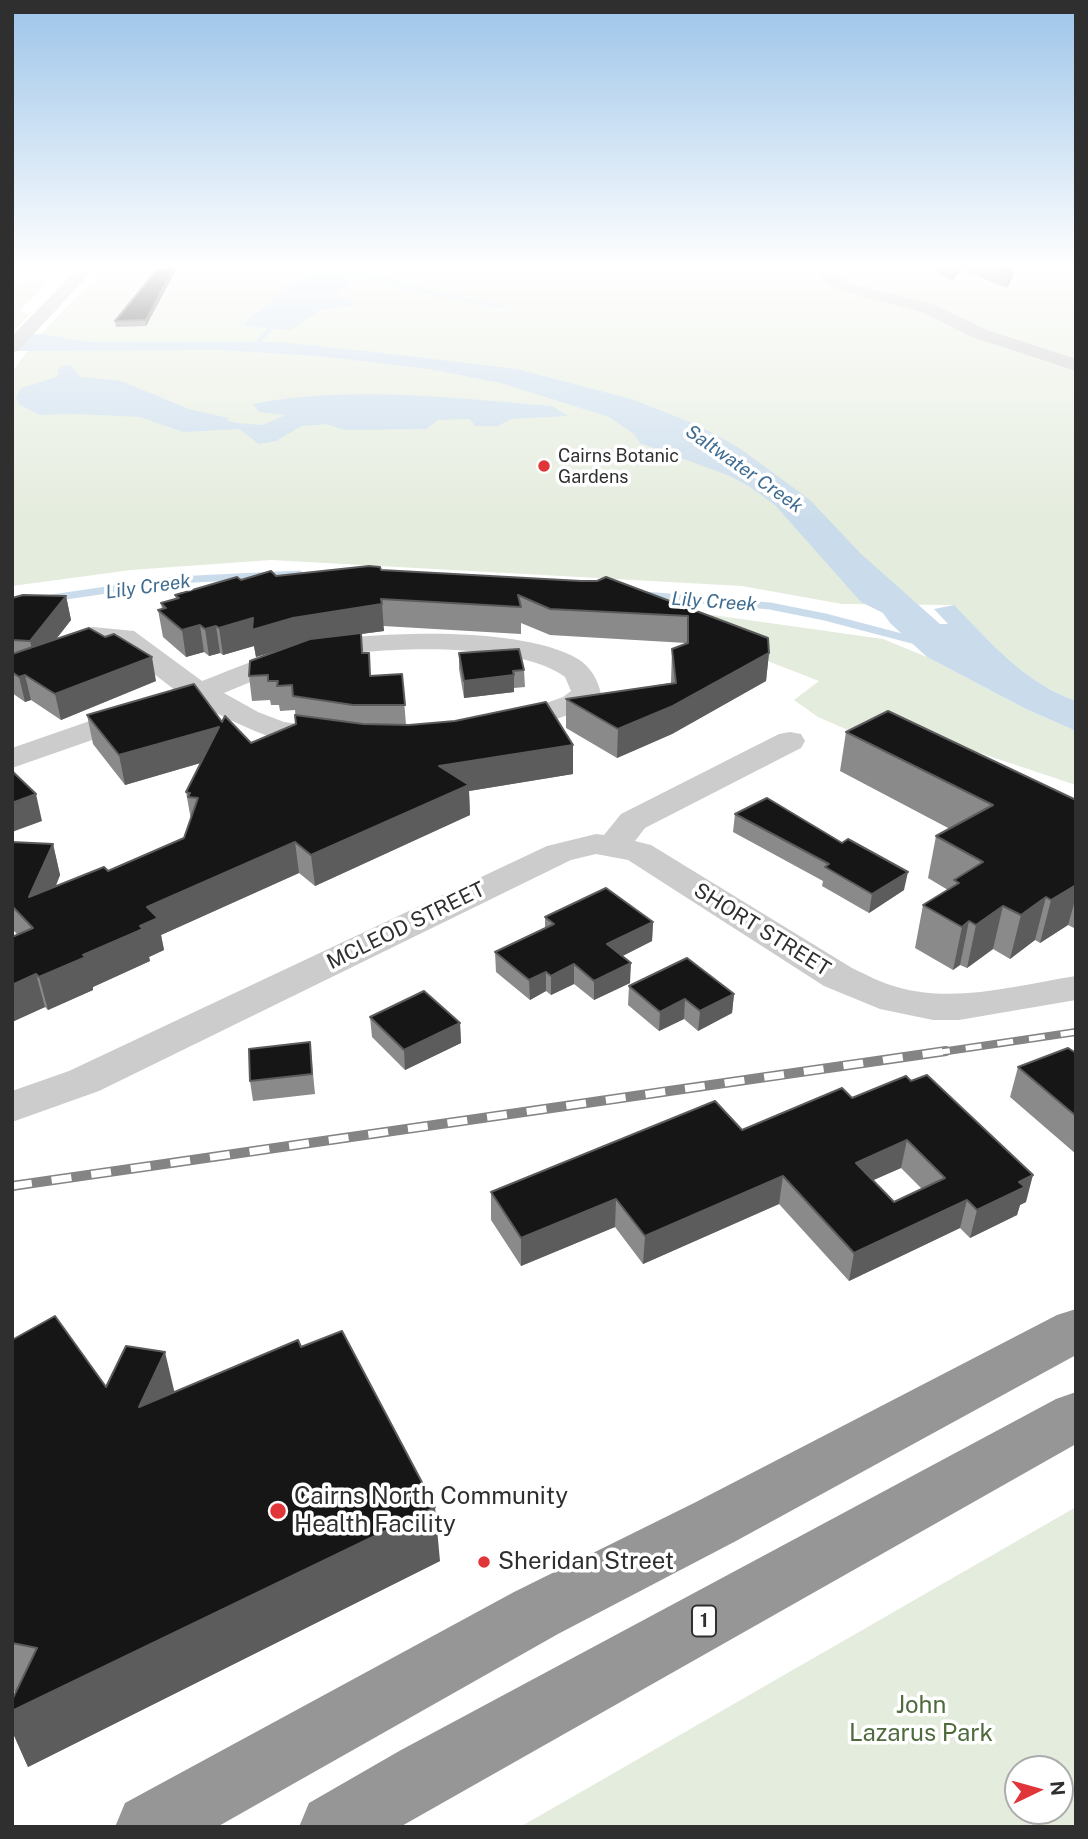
<!DOCTYPE html>
<html>
<head>
<meta charset="utf-8">
<style>
  body { margin:0 }
  #map { position:relative; width:1088px; height:1839px; overflow:hidden; background:#fff; font-family:"Public Sans",sans-serif }
  canvas { display:block }
  .frame { position:absolute; inset:0; border:14px solid #2f2f2f; pointer-events:none }
  .north { position:absolute; left:1004px; top:1755px; width:70px; height:70px; box-sizing:border-box; background:#fff; border:2px solid #acacac; border-radius:50%; rotate:85deg; font-size:19px; font-weight:700; line-height:28px; text-align:center; color:#2f2f2f }
  .north::after { content:''; display:block; margin:auto; width:24px; height:32px; background:#e13639; clip-path:polygon(50% 0,100% 100%,50% 72%,0 100%) }
</style>
</head>
<body>
<div id="map">
<canvas width="1088" height="1839"></canvas>
<div class="frame"></div>
<div class="north">N</div>
</div>
<script>
const ctx = document.querySelector('canvas').getContext('2d');
ctx.lineJoin = 'round';
function paint(path, color) { ctx.fillStyle = color; ctx.fill(path, 'evenodd'); }
function stroke(path, color, width, dash) { ctx.strokeStyle = color; ctx.lineWidth = width; ctx.lineCap = dash ? 'butt' : 'round'; ctx.setLineDash(dash || []); ctx.stroke(path); }
function write(font, color, halo, rows, align = 'center') {
  ctx.font = font + ' "Public Sans",sans-serif'; ctx.lineWidth = 7; ctx.setLineDash([]); ctx.textBaseline = 'middle'; ctx.strokeStyle = halo; ctx.fillStyle = color; for (const [text, x, y, turn = 0] of rows) {
    ctx.save(); ctx.translate(x, y); ctx.rotate((+turn || 0) * Math.PI / 180); ctx.textAlign = isNaN(turn) ? turn : align; if (halo) ctx.strokeText(text, 0, 0); ctx.fillText(text, 0, 0); ctx.restore();
  }
}
const green = new Path2D(`
  M109,265H1076V701C1025,683 990,642 953,605L842,604L742,586L271,560L131,570L12,586V373C38,332 76,299 109,265Z
  M49,280L20,311L29,315L12,333V281Z
  M613,601L883,639L927,657L1026,709L1076,731V785L896,725L848,730L818,717L794,700L819,681Z
  M1076,1507V1827H520ZM1018,1769H1060V1811H1018Z`);
const water = new Path2D(`
  M164,265H321L392,277L402,283L508,307L499,308L423,294L359,277L350,278L348,286L336,295L356,302L355,305L322,309L291,330L244,326L248,320L287,287L313,273L259,277L157,270Z
  M41,334L91,342H280L374,352L517,369L631,399L698,425L738,447L810,500L861,554L940,624H948L934,609L954,605C990,642 1025,683 1076,701V731L1026,709L927,657L890,623L883,613L861,602L775,505L750,487L730,476L640,443L634,434L609,417L501,383L429,369L318,356L219,350L12,351V336Z
  M65,365L71,366L81,377L121,381L189,409L228,418V421L237,423L262,425L286,415L259,412L253,404C348,385 456,398 552,406L568,416L511,419L498,426H475L470,419L438,420L426,429L344,430L327,424L302,426L276,441L259,444L239,429L183,432L140,417L74,414L40,415L20,405L16,398L21,388L57,377L58,370Z`);
const streamFar1 = new Path2D(`
  M258,342L269,330`);
const stream = new Path2D(`
  M645,595L770,606L825,617L920,642
  M52,598L175,580L299,574`);
const minor = new Path2D(`
  M81,265H98L18,351L12,352V336Z
  M817,265H833L835,274L852,284L936,305L984,329L1076,359V371L972,337L924,313L840,290L822,280Z
  M93,627L134,631L202,681C238,667 275,651 313,643C377,631 522,626 578,659C591,667 598,680 601,694L585,709L505,737L494,734L490,728L494,722L563,697L571,691L565,677C515,640 367,646 309,661C279,669 251,682 224,693L258,712L284,722L341,730L345,737L341,744C296,755 236,724 198,703L12,768V748L176,691L117,645L83,641L79,635L83,629Z
  M790,732L801,734L805,741L801,748L645,828L635,841L651,845L852,968C867,975 881,983 897,987C955,1004 1018,985 1076,976V1000L959,1020H933L880,1009L824,986L628,860L596,854L571,860L99,1091L12,1122V1091L69,1071L547,846L596,834L604,835L621,814L779,734Z`);
const highway = new Path2D(`
  M1076,1309V1355L736,1541L558,1634L217,1827H115L125,1803L514,1592L694,1503L1057,1315Z
  M1076,1392V1444L400,1827H299L309,1803L401,1750L1056,1399Z`);
const railFar1 = new Path2D(`
  M934,1053L1076,1032`);
const rail = new Path2D(`
  M12,1186L946,1051`);
const wall = new Path2D(`
  M926,265H1015L1013,276L1007,288L961,269L952,281Z
  M177,268L146,326L116,327L115,321Z
  M381,570L581,581H597L606,577L769,653L766,681L672,734L617,758L566,728V699L671,683L672,649L686,644V643L550,635L521,623V634L383,626L384,631L361,634L363,653L371,676L402,674L406,725L573,745V774L469,791L470,815L315,886L299,873L161,935L164,950L149,957L150,961L93,987V990L48,1010L45,1007L12,1022V937L17,934L12,929V842L53,844L60,875L56,886L108,871L184,838L191,820L186,792L201,763L125,785L93,744L87,715L222,722L251,743L296,724L295,710L280,711L279,705H271L270,700L252,701L249,676L285,648L256,657L254,646L223,655L220,653L209,656L204,652L186,657L163,637L158,610L162,609L161,603L176,599L175,595L241,580L276,576Z
  M66,596L71,620L56,639L156,681L61,720L31,700L25,702L12,693V598Z
  M459,653L524,670L525,687L514,688V692L464,698L459,669Z
  M846,732L1062,794L1076,800V929L1068,925L1040,943L1035,940L1010,959L993,949L967,968L960,965L953,970L915,948L923,905L948,890L928,878L936,836L950,829L840,771Z
  M735,814L904,890L869,913L822,886L823,881L733,832Z
  M545,917L653,922L652,941L622,956L630,983L594,1000L574,984L551,995L546,991L530,1000L496,972L495,952L545,928Z
  M629,986L734,994L732,1013L698,1031L684,1019L659,1031L628,1005Z
  M370,1017L460,1023L461,1043L405,1070L372,1037Z
  M310,1042L315,1094L253,1101L250,1081Z
  M1076,1053V1154L1010,1097L1018,1067Z
  M852,1098L1026,1202L1020,1205L1017,1215L970,1238L960,1228L849,1281L779,1204L643,1264L615,1227L521,1266L491,1220V1192L742,1130ZM901,1168L922,1189L894,1202L873,1180Z
  M12,1340L106,1387L174,1393L301,1347L440,1561L28,1767L12,1731V1700L16,1692L12,1691Z`);
const shadedWall = new Path2D(`
  M175,265H176L177,268L146,326V320Z
  M956,265H962L961,269L952,281L954,268Z
  M1014,265L1013,276L1007,288L1009,275Z
  M66,596L71,620L36,665L30,641Z
  M382,604L384,631L361,634L363,656L296,645L256,657L254,646L223,655L219,628L253,618H293Z
  M200,625L204,652L186,657L182,630Z
  M216,626L220,653L209,656L205,629Z
  M769,653L766,681L672,734L617,758L618,729Z
  M152,657L156,681L61,720L55,694Z
  M25,675L31,700L25,702L19,677Z
  M514,675V692L464,698V681Z
  M219,727L224,756L125,785L119,755Z
  M573,745V774L469,791L470,815L315,886L311,855L439,766Z
  M36,794L42,821L12,832V803Z
  M295,842L299,873L161,935L164,950L149,957L150,961L93,987V990L48,1010L39,977L140,926L147,907Z
  M53,844L60,875L38,928L29,897Z
  M908,872L904,890L869,913L872,894Z
  M1076,885V897L1068,925L1040,943L1051,900Z
  M1046,897L1035,940L1010,959L1021,915Z
  M1003,906L993,949L967,968L976,925Z
  M969,921L960,965L953,970L962,927Z
  M653,922L652,941L607,964V944Z
  M631,963L630,983L594,1000V981Z
  M574,964V984L551,995V976Z
  M546,972V991L530,1000L529,980Z
  M36,974L45,1007L12,1022V985Z
  M734,994L732,1013L698,1031L700,1011Z
  M685,999L684,1019L659,1031L660,1012Z
  M460,1023L461,1043L405,1070L404,1050Z
  M907,1140L901,1168L851,1190L856,1163Z
  M1033,1175L1026,1202L1020,1205L1017,1215L970,1238L977,1210L1019,1182Z
  M783,1176L779,1204L643,1264L645,1236Z
  M616,1199L615,1227L521,1266V1238Z
  M967,1200L960,1228L849,1281L854,1253Z
  M165,1352L178,1407H139Z
  M435,1507L440,1561L28,1767L12,1731V1711Z`);
const building = new Path2D(`
  M161,265H175L146,320L115,321Z
  M985,265H1014L1009,275Z
  M369,566L380,567L381,570L581,581H597L606,577L768,638L769,653L673,706L618,729L566,699L676,683L672,649L688,643V616L550,609L518,595L521,607L381,599L382,604L293,618L252,630L253,618L219,628L216,626L205,629L200,625L182,630L158,610L166,608L161,603L179,598L175,595L237,577L241,580L271,571L276,576Z
  M23,595L66,596L30,641L12,640V598Z
  M89,628L105,637L114,634L152,657L55,694L25,675L19,677L12,672V654Z
  M361,633L362,653H369L370,676L402,674L405,705H353L293,696L292,685L277,686L278,681H268V675L249,676L250,661L310,639Z
  M519,649L524,670L513,671L514,675L464,681L459,653Z
  M194,684L222,722L225,716L251,743L296,724L295,715L363,724L409,725L455,721L546,702L573,745L439,766L469,785L311,855L295,842L147,907L158,918L140,926L143,929L83,955L86,957L39,977L36,974L12,985V937L33,928L12,906V842L53,844L29,897L104,867L108,871L184,838L198,798L188,797L190,793L186,792L219,727L119,755L87,715Z
  M888,711L1076,800V885L1051,900L1046,897L1021,915L1003,906L976,925L969,921L962,927L923,905L959,883L954,880L983,862L936,836L993,805L846,732Z
  M12,771L36,794L12,803Z
  M767,798L842,843L848,839L908,872L872,894L825,867L829,864L735,814Z
  M606,888L653,922L607,944L631,963L594,981L574,964L551,976L546,972L529,980L495,952L554,924L545,917Z
  M687,958L734,994L700,1011L685,999L660,1012L629,986Z
  M424,991L460,1023L404,1050L370,1017Z
  M310,1042L312,1074L250,1081L249,1049Z
  M1068,1048L1076,1053V1116L1018,1067Z
  M927,1075L1033,1175L1019,1182L1025,1187L977,1210L967,1200L854,1253L783,1176L645,1236L616,1199L521,1238L491,1192L715,1101L742,1130L842,1088L852,1098L906,1076L911,1081ZM907,1140L945,1178L894,1202L856,1163Z
  M55,1316L106,1387L126,1346L165,1352L139,1407L298,1340L301,1347L342,1331L435,1507L12,1711V1700L37,1648L12,1643V1340Z`);
const markers = [
  [544,466,7,"#e13639"],
  [278,1511,9,"#e13639"],
  [484,1562,7,"#e13639"]
];
const farPoinames = [
  ["Cairns Botanic",558,456],
  ["Gardens",558,477]
];
const farWaternames = [
  ["Saltwater Creek",744,469,35],
  ["Lily Creek",148,587,-8],
  ["Lily Creek",714,602,4]
];
const shields = [
  [704,1621,24]
];
const shieldNames = [
  ["1",704,1621]
];
const streetNames = [
  ["MCLEOD STREET",406,926,-26],
  ["SHORT STREET",762,930,32]
];
const nearPoinames = [
  ["Cairns North Community",294,1497],
  ["Health Facility",294,1525],
  ["Sheridan Street",498,1562]
];
const nearParknames = [
  ["John",921,1706],
  ["Lazarus Park",921,1734]
];
paint(green, '#e4ecdd');
paint(water, '#cadceb');
stroke(streamFar1, '#cadceb', 4.5);
stroke(stream, '#cadceb', 7);
paint(minor, '#ccc');
paint(highway, '#969696');
stroke(railFar1, '#848484', 8);
stroke(rail, '#848484', 10);
stroke(railFar1, '#fff', 5, [16]);
stroke(rail, '#fff', 7, [20]);
paint(wall, '#8a8a8a');
paint(shadedWall, '#5c5c5c');
paint(building, '#161616');
stroke(building, '#5c5c5c', 2);
const sky = ctx.createLinearGradient(0, 0, 0, 522);
sky.addColorStop(0, '#9cc4e9');
sky.addColorStop(0.51, '#fff');
sky.addColorStop(1, '#ffffff00');
ctx.fillStyle = sky;
ctx.fillRect(0, 0, 1088, 522);
for (const [x, y, r, color] of markers) { const dot = new Path2D(); dot.arc(x, y, r, 0, 2 * Math.PI); ctx.fillStyle = color; ctx.fill(dot); stroke(dot, '#fff', 2.5); }
write('18px', '#2f2f2f', '#fff', farPoinames, 'left');
write('italic 19px', '#3e6b90', '#fff', farWaternames);
for (const [x, y, w] of shields) { const box = new Path2D(); box.roundRect(x - w / 2, y - 15.5, w, 31, 5); ctx.fillStyle = '#fff'; ctx.fill(box); stroke(box, '#2f2f2f', 2); }
write('bold 19px', '#2f2f2f', null, shieldNames);
write('21px', '#2f2f2f', '#fff', streetNames);
write('24px', '#2f2f2f', '#fff', nearPoinames, 'left');
write('24px', '#4f6a3d', '#fff', nearParknames);
</script>
</body>
</html>
